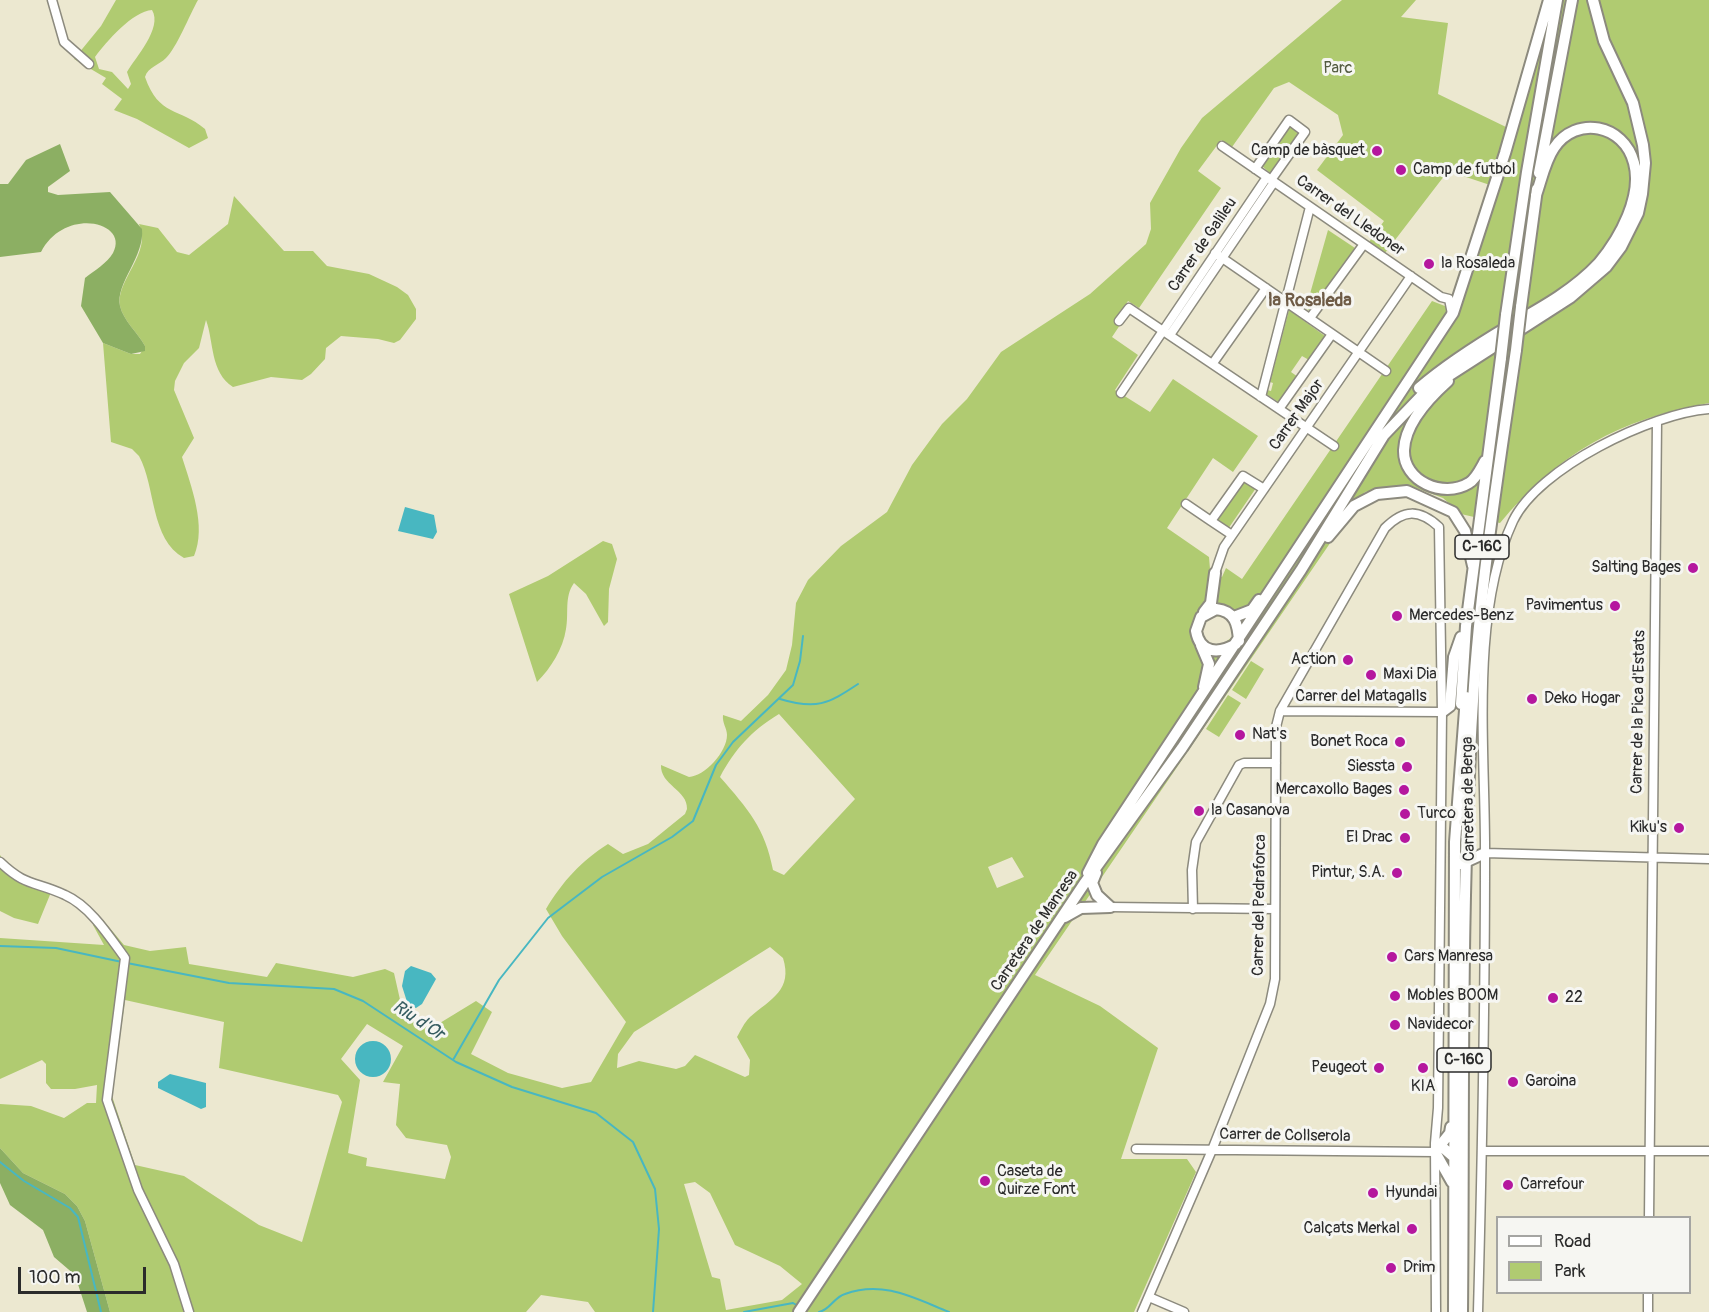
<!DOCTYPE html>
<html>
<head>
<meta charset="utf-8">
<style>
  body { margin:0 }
  #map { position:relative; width:1709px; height:1312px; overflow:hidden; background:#ece8d0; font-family:Pangolin,sans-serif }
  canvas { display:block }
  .legend { position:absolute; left:1496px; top:1216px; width:195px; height:78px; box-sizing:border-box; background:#f6f6f2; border:2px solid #a5a5a2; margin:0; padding:8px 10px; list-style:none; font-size:18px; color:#2b2b2b }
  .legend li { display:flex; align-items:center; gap:12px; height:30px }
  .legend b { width:30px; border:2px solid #a5a5a2 }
  .scale { position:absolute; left:18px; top:1267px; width:128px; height:27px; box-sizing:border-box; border:3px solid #2b2b2b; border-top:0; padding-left:8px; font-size:18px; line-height:21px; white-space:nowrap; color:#2b2b2b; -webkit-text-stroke:4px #f6f6f2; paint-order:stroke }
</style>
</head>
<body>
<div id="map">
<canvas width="1709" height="1312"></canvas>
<ul class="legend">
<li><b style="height:8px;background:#fff"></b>Road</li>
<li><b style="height:16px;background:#b0cb71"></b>Park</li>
</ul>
<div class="scale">100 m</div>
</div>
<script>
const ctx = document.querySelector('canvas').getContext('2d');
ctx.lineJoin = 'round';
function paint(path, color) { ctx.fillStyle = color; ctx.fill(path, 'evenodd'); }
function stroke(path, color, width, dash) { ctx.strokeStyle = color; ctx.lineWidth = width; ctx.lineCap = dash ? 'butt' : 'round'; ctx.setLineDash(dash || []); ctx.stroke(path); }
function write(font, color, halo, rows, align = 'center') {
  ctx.font = font + ' Pangolin,sans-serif'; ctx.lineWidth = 6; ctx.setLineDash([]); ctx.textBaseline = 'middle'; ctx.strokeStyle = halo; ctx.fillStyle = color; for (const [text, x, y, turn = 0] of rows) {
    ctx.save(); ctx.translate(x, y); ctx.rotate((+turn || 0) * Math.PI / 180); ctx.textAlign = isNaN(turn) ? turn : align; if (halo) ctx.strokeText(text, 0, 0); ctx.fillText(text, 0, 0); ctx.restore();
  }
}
const green = new Path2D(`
  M116,0H198C190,14 176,49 166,58C159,65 148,67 145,77C159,117 179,107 205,129L208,138L189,148L137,119L114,110L122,99L102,84L106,78L74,59L101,26ZM152,10C163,28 135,58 127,72L131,84L128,89L112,72L99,69L95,57C106,42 133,11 152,10Z
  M1342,0H1416L1401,17L1448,23L1438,94L1506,127L1522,85L1544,0H1709V403C1620,419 1558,453 1500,523L1461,514L1443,498L1413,487L1396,486L1365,492L1035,975L1100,1006L1158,1048L1121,1159H1187L1196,1172L1134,1312H595L588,1302L541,1295L526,1312H110L85,1221L77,1206L65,1194L23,1173L0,1148V1104L31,1106L64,1118L87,1103H96L97,1085L75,1089H51L46,1083V1064L42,1060L0,1079V938L104,945L93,925L103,920L124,945L150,951L186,947L189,964L267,977L276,963L353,977L385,969L394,973L403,1013L435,1026L476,1001L492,1012L471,1054L508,1073L562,1088L591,1082L626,1022L562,936L546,909C563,881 581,861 608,844L623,854L648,844L685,814L687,809C688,790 660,785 661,765L689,777C705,776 727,752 727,735C727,728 722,723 723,715L741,721L768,695L786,670L792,645L796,603L808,580L841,546L887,512L912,465L942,424L967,399L1001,352L1090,294L1146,244L1151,229L1150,203L1181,148L1202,118ZM1289,82L1338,115L1343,135L1317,170L1384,221L1369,242L1385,253L1448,171L1490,185L1450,308L1432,301L1242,579L1226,568L1222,577L1210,569L1209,557L1167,528L1213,458L1233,472L1258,436L1173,379L1150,412L1115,390L1138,355L1112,337L1120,325L1115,321L1128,301L1139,308L1221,188L1198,171L1221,140L1232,147L1274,88ZM1214,616L1225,617L1232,626V637L1219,647L1208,643L1202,634L1205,623ZM779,714L855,799L784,875L773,870C765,828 748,809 720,777C735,749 751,731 779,714ZM1012,857L1024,877L997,888L988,867ZM770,947L783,958C793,990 771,999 750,1017C744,1023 741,1030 737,1037L750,1060L749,1075L745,1077L695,1055L685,1066L676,1069L639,1061L617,1068L618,1054L634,1032ZM125,1000L224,1022L219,1068L338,1095L342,1102L302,1242L259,1225L184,1176L135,1165L112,1096ZM367,1024L403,1046L383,1082L400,1084L396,1125L406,1138L447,1145L451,1157L445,1179L366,1166L367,1158L348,1153L360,1080L341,1059ZM695,1182L710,1193L735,1245L780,1266L802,1284L782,1300L726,1310L720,1279L712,1277L684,1184Z
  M1291,126L1299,135L1270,173L1262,166Z
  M234,196L284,251H313L327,266L369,274L397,287L408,295L416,309V319L400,340L394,343L378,339L341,336L326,348L325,359L311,374L302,380L271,377L233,387C210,372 214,342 206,320L199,348L184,363L175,381L174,390L194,438L182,457C191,486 207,526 194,556L184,558C150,539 156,487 139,456L132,449L111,442L103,343L131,354H140L145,346C138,333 123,320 120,306C115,281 153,252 139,224L158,228L177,252L189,255L228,224Z
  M1328,230L1355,248L1311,312L1306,308Z
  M1289,310L1325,336L1309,360L1302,356L1291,372L1298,377L1280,403L1266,394L1267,390L1271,391L1273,383L1270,382Z
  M1244,481L1256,488L1228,529L1216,521Z
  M603,541L612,544L617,559L609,589L608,622L604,626L586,594L574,583C564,597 569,613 566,629C563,649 551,668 537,682L509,594L548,576Z
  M1251,661L1264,669L1246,699L1232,690Z
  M1228,695L1241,703L1219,737L1206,729Z
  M0,855C12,874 34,878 54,885L38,924L14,918L0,911Z`);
const forest = new Path2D(`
  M60,144L70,171L48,187V192L58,195L110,192L142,229C145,256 115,284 120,306C123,320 138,333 145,346V351L131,354L103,343L81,306L85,278C94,271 107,263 113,253C130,222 65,206 41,252L0,257V184H8L26,160Z
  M0,1148L23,1173L65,1194L77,1206L85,1221L110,1312H87L75,1275L54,1257L43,1230L10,1205L0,1183Z`);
const water = new Path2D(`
  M405,507L434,515L437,532L433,539L398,531Z
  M411,966L431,973L436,979L422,1004L416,1008L408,1005L402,986L405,971Z
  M355 1059a18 18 0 1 1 36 0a18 18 0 1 1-36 0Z
  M170,1074L206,1083V1107L201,1109L158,1088V1082Z`);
const stream = new Path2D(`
  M780,699C816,710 828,704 858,684
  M0,946L56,948L122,962
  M127,963L229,983L334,989L363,1001L456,1062L512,1087L596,1113L633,1142L655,1189L659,1229L653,1312
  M453,1060L499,980L548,918L602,877L672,837L693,821L716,765L733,742L793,685L800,661L803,636
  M0,1162L24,1181L70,1208L78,1217L101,1312
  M744,1312L793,1303L798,1306
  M819,1312C830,1310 834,1297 845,1294C883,1280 914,1298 949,1312`);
const minor = new Path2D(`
  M52,0L64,42L89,64
  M1222,146L1441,297L1449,299L1452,314
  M1255,169L1289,120L1305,132L1271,180
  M1215,253L1386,371
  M1310,318L1364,244
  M1119,321L1129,308L1334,446
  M1170,335L1274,182
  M1213,363L1266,288
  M1121,393L1267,177
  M1261,397L1310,207
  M1279,409L1332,334
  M1186,504L1211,521
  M1232,535L1211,521L1243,476L1264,489
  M1215,573L1224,547L1411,276
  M1280,711L1442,712
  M1485,853L1709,859
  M0,862C26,887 35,881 65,895C90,906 109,936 125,958L107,1100L138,1190L174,1264L189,1312
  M1110,907L1275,909
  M1193,909L1192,870L1196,842L1239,765L1244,763H1276
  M1136,1149L1435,1152
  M1482,1151H1709
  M1649,1218L1657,422
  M1648,1292V1312
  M1149,1297L1184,1312
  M1142,1312L1212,1150L1270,1004L1275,979L1276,727L1280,711L1385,528C1404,509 1419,509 1439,527L1442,712L1438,1108L1435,1143L1436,1312
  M1478,1312C1482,1161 1485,1009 1485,858C1486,755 1469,616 1513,521C1538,468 1652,413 1709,409`);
const major = new Path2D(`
  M1539,173L1572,0
  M1521,307L1537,189
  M1506,315L1527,172L1557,0
  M1448,381C1429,398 1405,424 1404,450C1403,481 1443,499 1469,483C1476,479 1481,468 1485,461
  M1419,388C1447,364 1477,345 1509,326C1541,308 1574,290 1599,263C1620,238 1643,196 1634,163C1624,124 1576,115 1554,148C1545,161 1541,181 1536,195
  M1328,537L1354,506L1377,494L1407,491L1453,512L1465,531L1473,566
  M1204,612L1211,603L1215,573
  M1234,617L1252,610L1259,600
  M1236,644C1219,654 1200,654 1196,631L1201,617L1216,609C1235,611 1238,624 1239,641
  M1201,645L1209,664L1204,687
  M1461,704L1466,626L1501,358
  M1442,712L1450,706L1454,657L1461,637
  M1461,864L1485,853
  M1088,873L1103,844L1453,313L1505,153L1549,0
  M1096,873L1092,883L1097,895L1110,907
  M1065,917L1081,908L1110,907
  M1451,1127L1450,1133L1435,1152L1452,1182
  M1441,1146L1456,1159
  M799,1312L1084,884L1182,748L1301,570L1384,435L1428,389L1571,297L1606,267L1621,247L1638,213L1642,194L1645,163L1643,145L1633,103L1604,41L1593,0
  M1454,1312L1455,842L1466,697
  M1462,1312C1464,1109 1460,904 1473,701C1480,584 1499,467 1516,350`);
const majorBridge = new Path2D(`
  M1516,350L1521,307
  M1501,358L1506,315`);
const markers = [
  [1377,151,6,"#b5179e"],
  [1401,170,6,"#b5179e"],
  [1429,264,6,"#b5179e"],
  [1693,568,6,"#b5179e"],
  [1615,606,6,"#b5179e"],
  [1397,616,6,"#b5179e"],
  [1348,660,6,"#b5179e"],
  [1371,675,6,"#b5179e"],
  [1532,699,6,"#b5179e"],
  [1240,735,6,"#b5179e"],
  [1400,742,6,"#b5179e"],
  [1407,767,6,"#b5179e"],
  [1404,790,6,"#b5179e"],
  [1199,811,6,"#b5179e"],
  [1405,814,6,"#b5179e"],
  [1679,828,6,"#b5179e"],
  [1405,838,6,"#b5179e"],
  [1397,873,6,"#b5179e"],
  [1392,957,6,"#b5179e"],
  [1395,996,6,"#b5179e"],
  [1553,998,6,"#b5179e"],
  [1395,1025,6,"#b5179e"],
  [1379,1068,6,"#b5179e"],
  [1423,1068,6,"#b5179e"],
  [1513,1082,6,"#b5179e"],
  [985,1181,6,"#b5179e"],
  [1508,1185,6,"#b5179e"],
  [1373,1193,6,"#b5179e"],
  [1412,1229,6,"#b5179e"],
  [1391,1268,6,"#b5179e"]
];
const shields = [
  [1482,547,54],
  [1464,1060,54]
];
const shieldNames = [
  ["C-16C",1482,547],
  ["C-16C",1464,1060]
];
const parkNames = [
  ["Parc",1338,69]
];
const poiNames = [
  ["Camp de bàsquet",1365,151,"right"],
  ["Camp de futbol",1413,170],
  ["la Rosaleda",1441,264],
  ["Salting Bages",1681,568,"right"],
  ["Pavimentus",1603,606,"right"],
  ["Mercedes-Benz",1409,616],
  ["Action",1336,660,"right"],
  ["Maxi Dia",1383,675],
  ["Deko Hogar",1544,699],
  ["Nat's",1252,735],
  ["Bonet Roca",1388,742,"right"],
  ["Siessta",1395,767,"right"],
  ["Mercaxollo Bages",1392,790,"right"],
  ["la Casanova",1211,811],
  ["Turco",1417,814],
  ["Kiku's",1667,828,"right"],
  ["El Drac",1393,838,"right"],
  ["Pintur, S.A.",1385,873,"right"],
  ["Cars Manresa",1404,957],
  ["Mobles BOOM",1407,996],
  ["22",1565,998],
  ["Navidecor",1407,1025],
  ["Peugeot",1367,1068,"right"],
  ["Garoina",1525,1082],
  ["KIA",1423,1087,"center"],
  ["Caseta de",997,1172],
  ["Quirze Font",997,1190],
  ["Carrefour",1520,1185],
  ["Hyundai",1385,1193],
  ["Calçats Merkal",1400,1229,"right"],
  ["Drim",1403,1268]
];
const streetNames = [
  ["Carrer del Lledoner",1350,216,35],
  ["Carrer de Galileu",1203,245,-56],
  ["Carrer Major",1297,415,-55],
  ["Carrer del Matagalls",1361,697],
  ["Carrer de la Pica d'Estats",1639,712,-89],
  ["Carretera de Berga",1469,799,-91],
  ["Carrer del Pedraforca",1260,905,-89],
  ["Carretera de Manresa",1035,931,-56],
  ["Carrer de Collserola",1285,1136,1]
];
const neighbourhoodNames = [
  ["la Rosaleda",1310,301]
];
const waterNames = [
  ["Riu d'Or",418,1021,33]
];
paint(green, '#b0cb71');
paint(forest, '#8caf63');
paint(water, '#48b7c1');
stroke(stream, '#48b7c1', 2);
stroke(minor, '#8c8a7e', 11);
stroke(major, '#8c8a7e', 14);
stroke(minor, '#fff', 8);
stroke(major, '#fff', 10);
stroke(majorBridge, '#8c8a7e', 14, []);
stroke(majorBridge, '#fff', 10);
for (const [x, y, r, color] of markers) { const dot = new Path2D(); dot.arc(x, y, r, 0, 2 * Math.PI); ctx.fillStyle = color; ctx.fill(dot); stroke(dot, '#f6f6f2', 2); }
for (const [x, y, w] of shields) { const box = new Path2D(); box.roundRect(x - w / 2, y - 12, w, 24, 4.5); ctx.fillStyle = '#f6f6f2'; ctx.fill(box); stroke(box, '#2b2b2b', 1.5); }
write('bold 15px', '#2b2b2b', null, shieldNames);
write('16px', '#535b40', '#f6f6f2', parkNames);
write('16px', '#2b2b2b', '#f6f6f2', poiNames, 'left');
write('16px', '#2b2b2b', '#f6f6f2', streetNames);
write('bold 18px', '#6e5b46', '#f6f6f2', neighbourhoodNames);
write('italic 18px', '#355c60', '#f6f6f2', waterNames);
</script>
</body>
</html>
